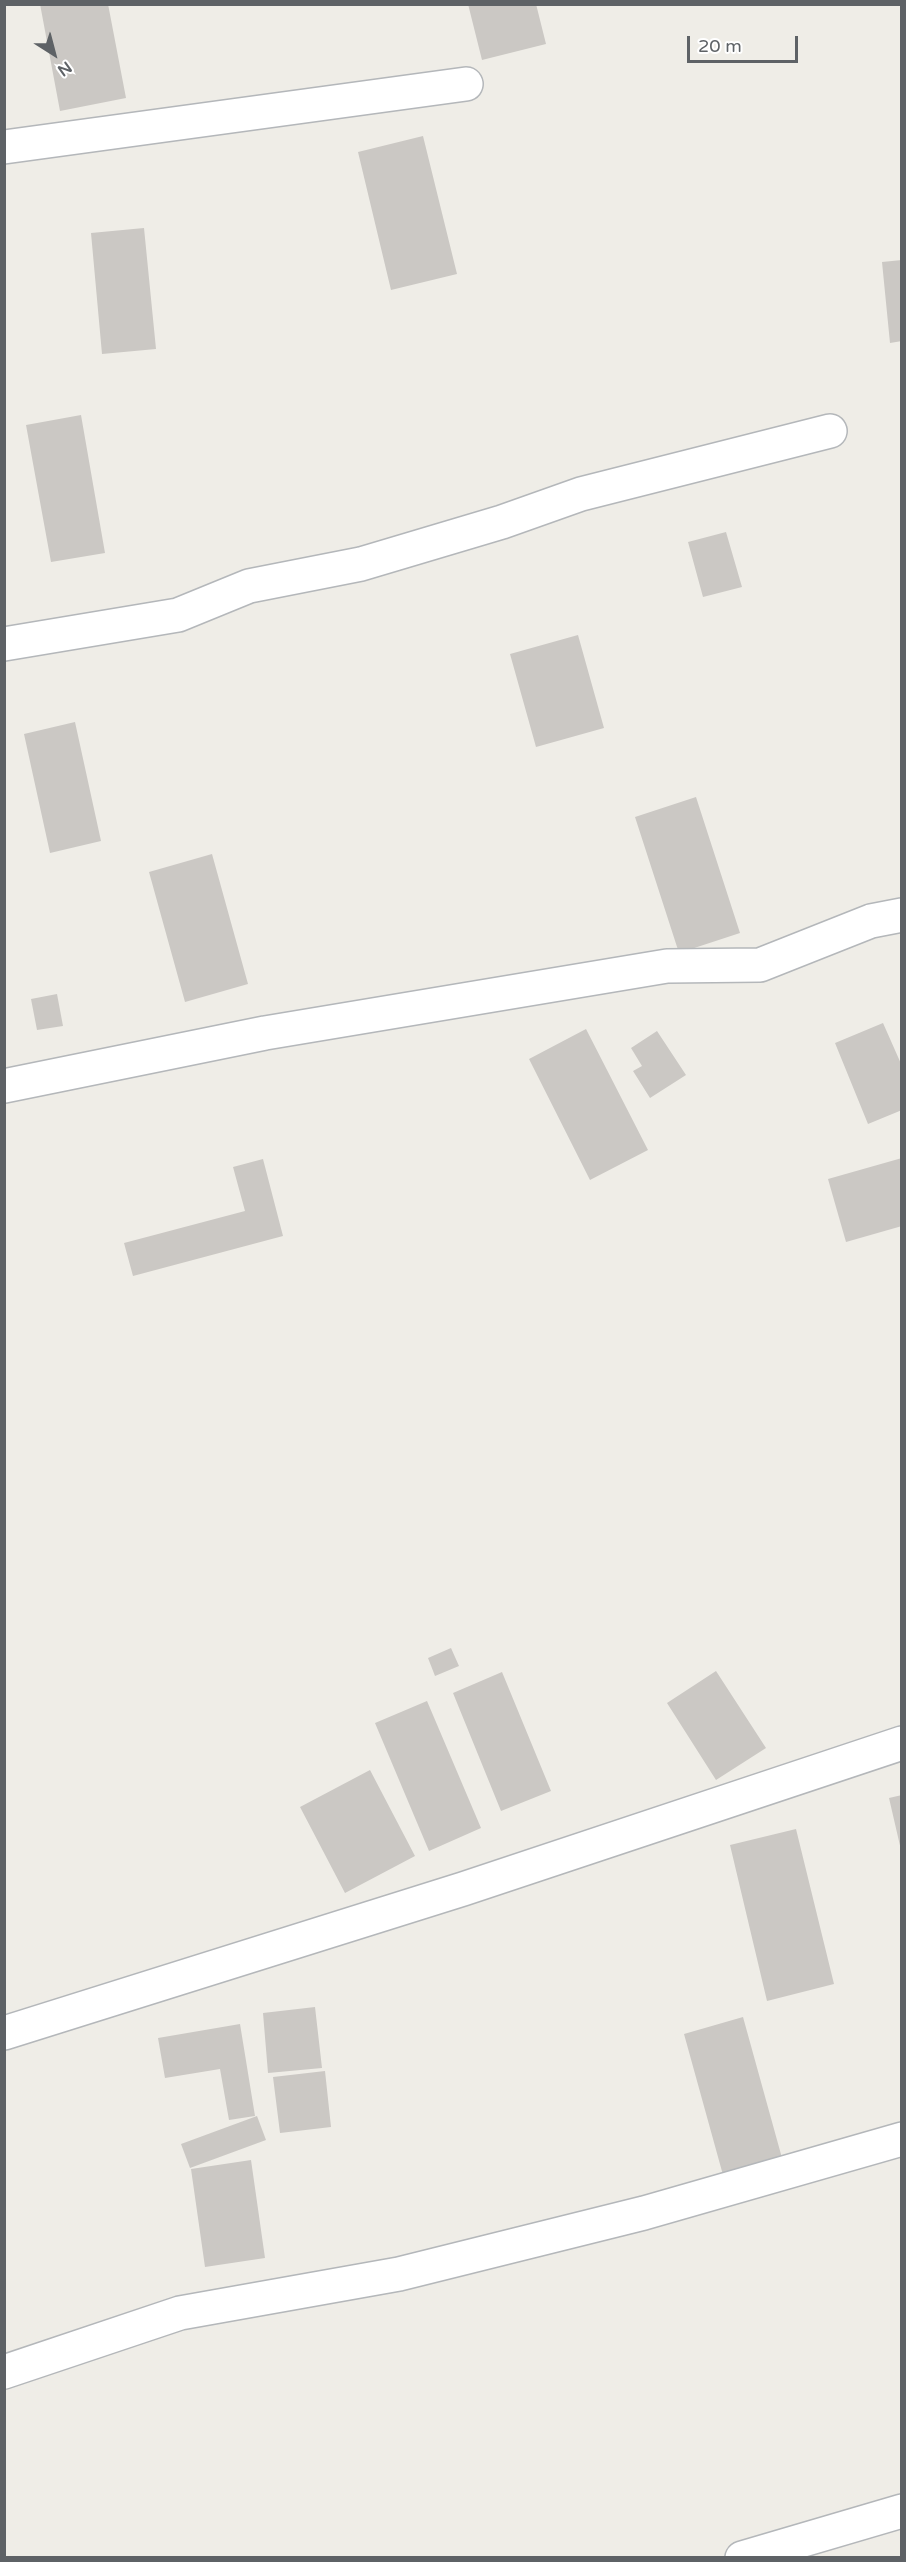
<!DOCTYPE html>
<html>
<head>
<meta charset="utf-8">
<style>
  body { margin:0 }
  #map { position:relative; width:906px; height:2562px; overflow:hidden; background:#efede7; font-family:"Varela Round",sans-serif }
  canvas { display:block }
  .frame { position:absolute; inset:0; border:6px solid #5e6266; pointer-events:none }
  .north { position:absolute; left:24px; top:24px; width:60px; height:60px; -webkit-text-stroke:4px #fff; paint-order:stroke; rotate:144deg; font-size:16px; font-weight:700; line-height:24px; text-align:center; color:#5e6266 }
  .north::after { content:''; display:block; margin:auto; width:21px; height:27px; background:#5e6266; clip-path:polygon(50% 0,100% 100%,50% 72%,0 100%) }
  .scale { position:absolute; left:687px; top:36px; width:111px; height:27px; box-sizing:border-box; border:3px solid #5e6266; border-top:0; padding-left:8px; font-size:18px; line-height:21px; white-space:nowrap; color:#5e6266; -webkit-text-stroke:4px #fff; paint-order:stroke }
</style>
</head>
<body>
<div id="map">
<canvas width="906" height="2562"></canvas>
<div class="frame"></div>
<div class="north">N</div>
<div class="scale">20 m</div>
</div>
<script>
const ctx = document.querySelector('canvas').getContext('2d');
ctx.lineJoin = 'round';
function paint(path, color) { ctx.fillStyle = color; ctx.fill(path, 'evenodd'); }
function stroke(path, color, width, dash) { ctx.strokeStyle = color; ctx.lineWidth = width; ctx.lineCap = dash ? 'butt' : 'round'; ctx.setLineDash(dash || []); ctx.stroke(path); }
const building = new Path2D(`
  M40,4H108L126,98L60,111Z
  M468,4H536L546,44L482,60Z
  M423,136L457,274L391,290L358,152Z
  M144,228L156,349L102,354L91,233Z
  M902,260V341L890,343L882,262Z
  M81,415L105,553L51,562L26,425Z
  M726,532L742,587L703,597L688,542Z
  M578,635L604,728L536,747L510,654Z
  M75,722L101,841L50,853L24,734Z
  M696,797L740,933L679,953L635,817Z
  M212,854L248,984L185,1002L149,872Z
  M57,994L63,1026L37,1030L31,999Z
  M883,1023L902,1066V1110L868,1124L835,1043Z
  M586,1029L648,1150L590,1180L529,1059Z
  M657,1031L686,1075L650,1098L633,1071L642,1066L631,1048Z
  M902,1158V1226L846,1242L828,1179Z
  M263,1159L283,1236L133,1276L124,1243L245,1211L233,1167Z
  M451,1648L459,1666L435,1676L428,1658Z
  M716,1671L766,1748L716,1780L667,1703Z
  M502,1672L551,1791L501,1811L453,1693Z
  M427,1701L481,1828L429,1851L375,1723Z
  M370,1770L415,1856L345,1893L300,1807Z
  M902,1795V1849L901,1850L889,1798Z
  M796,1829L834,1984L767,2001L730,1845Z
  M315,2007L322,2068L268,2073L263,2013Z
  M743,2017L782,2158L723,2175L684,2034Z
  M240,2024L255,2116L229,2120L220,2069L165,2078L158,2038Z
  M325,2071L331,2127L280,2133L273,2077Z
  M257,2116L266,2140L190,2168L181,2144Z
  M251,2160L265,2258L205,2267L191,2169Z`);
const minor = new Path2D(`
  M4,147L466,84
  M4,644L178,615L249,586L361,564L502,522L581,494L830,431
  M4,1086L265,1033L667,966L760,965L871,921L902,915
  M4,2033L463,1889L902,1743
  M4,2372L180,2313L399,2274L644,2213L902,2139
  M742,2558L902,2511`);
paint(building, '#cbc8c4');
stroke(minor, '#b4b7ba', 36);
stroke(minor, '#fff', 33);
</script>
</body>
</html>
